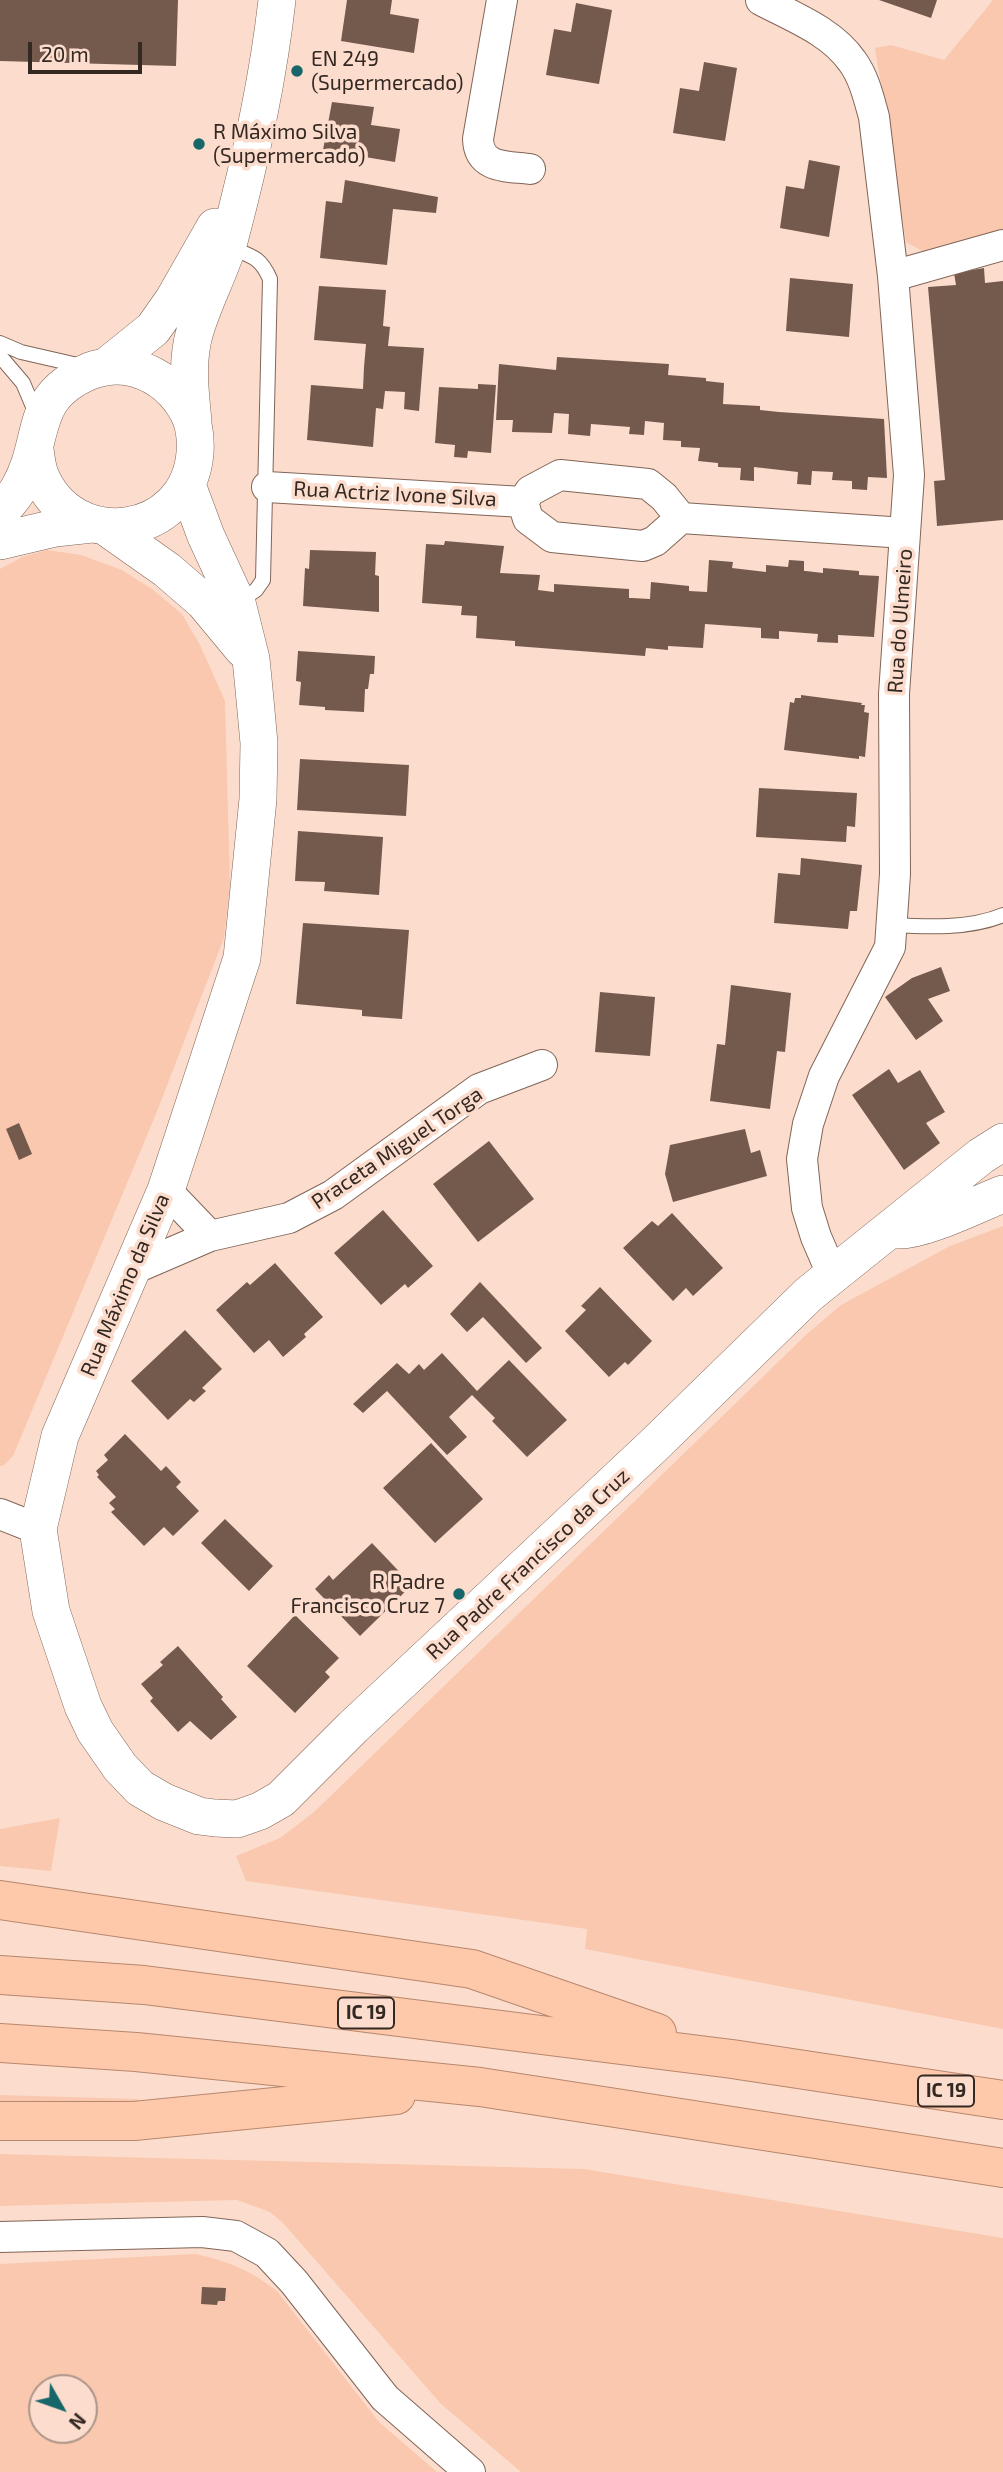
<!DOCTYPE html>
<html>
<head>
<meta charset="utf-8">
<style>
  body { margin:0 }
  #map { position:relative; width:1003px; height:2472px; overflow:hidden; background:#fcddcd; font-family:"Exo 2",sans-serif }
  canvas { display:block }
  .north { position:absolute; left:28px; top:2374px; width:70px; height:70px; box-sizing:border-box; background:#fcddcd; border:2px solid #ac9589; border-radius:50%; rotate:130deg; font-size:19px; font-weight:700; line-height:28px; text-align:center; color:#342822 }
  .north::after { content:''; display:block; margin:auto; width:24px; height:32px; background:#176669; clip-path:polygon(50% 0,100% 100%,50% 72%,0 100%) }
  .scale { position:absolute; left:28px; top:42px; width:114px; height:32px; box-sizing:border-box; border:4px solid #342822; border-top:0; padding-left:9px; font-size:21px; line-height:24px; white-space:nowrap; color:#342822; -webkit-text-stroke:5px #fcddcd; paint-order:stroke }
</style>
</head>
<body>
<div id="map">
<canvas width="1003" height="2472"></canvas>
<div class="north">N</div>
<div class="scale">20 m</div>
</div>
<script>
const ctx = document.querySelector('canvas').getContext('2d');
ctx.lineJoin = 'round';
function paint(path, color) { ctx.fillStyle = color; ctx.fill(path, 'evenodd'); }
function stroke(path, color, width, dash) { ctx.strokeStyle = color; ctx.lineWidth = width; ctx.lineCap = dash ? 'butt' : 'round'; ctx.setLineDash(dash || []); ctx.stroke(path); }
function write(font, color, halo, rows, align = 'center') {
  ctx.font = font + ' "Exo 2",sans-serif'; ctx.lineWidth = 7; ctx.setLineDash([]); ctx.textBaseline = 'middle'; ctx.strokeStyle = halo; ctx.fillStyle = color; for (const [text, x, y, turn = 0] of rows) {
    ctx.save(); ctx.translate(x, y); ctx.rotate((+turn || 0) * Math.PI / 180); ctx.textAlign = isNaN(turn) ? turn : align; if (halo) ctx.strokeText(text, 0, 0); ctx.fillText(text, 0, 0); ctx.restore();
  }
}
const green = new Path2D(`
  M993,0H1003V231L922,251L906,242L875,48L891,45L944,60Z
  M47,550L81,555L122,570L152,589L182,614L200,645L225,701L230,886L224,938L156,1114L13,1456L4,1465L0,1466V569L22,557Z
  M1003,1226V2029L585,1949L587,1929L246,1881L236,1856L280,1838L314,1812L807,1334L841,1305L950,1246Z
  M60,1818L51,1871L0,1866V1829Z
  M0,2095L137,2099L152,2107L0,2105Z
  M0,2154L584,2169L1003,2238V2472H521L441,2404L283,2223L270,2212L237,2200L0,2206Z
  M196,2254C230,2262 250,2270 277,2291L379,2422L437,2472H0V2264ZM42,2388H84V2430H42Z`);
const building = new Path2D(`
  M0,0H178L176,66L0,61Z
  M347,0H392L390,14L419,19L414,53L341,41Z
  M879,0H937L931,18Z
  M576,3L612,10L599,84L546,75L554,29L571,32Z
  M704,62L737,68L725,141L673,133L680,88L699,91Z
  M332,102L374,107L371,125L400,129L395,162L323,150Z
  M809,160L840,166L829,237L780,228L786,186L804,189Z
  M345,180L438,197L436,213L393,209L387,265L320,258L326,201L342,203Z
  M984,268L985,283L1003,281V520L937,526L934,481L945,480L928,287L956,285L954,273Z
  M790,278L853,284L849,337L786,331Z
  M319,286L386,290L383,326L390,327L388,346L424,348L419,411L404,409L405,392L385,391L383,409L376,408L373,447L307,440L311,385L363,389L364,367L366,344L314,340Z
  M557,357L669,364L668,375L706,378V381L724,383L723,404L760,406V410L779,412L884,419L887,478L868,477L867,490L852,489V481L832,480L833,472L812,471L811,485L797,484L798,472L754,467V481L740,480L741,468L718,467V463L698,461L700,448L681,447V441L663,440L664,423L645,421L644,435L629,434L630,427L591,424L590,436L568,434L569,414L554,413L552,433L512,432L513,420H496L499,364L556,370Z
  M478,384L496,385L491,453L468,451L467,458L454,457L455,445L435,443L439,387L478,389Z
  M445,541L504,546L500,573L540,575L538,590L554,592V584L629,589V598H632L650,599L651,582L689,586V591L707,592L709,560L733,562L732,568L766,572V565L788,567L789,560L804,561V571H806L823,573V568L859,571V575L879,576L874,637L838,635V643L817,642L818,634L779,631V639L761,638V628L705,624L703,648L668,646V650L646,648L645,656L515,646V641L476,638L477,616L461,615L462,606L422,603L426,544L444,545Z
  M310,550L376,552L375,575L379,576V612L303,606L305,568L309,569Z
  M298,651L375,656L374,674H370L368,689H365L364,712L325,710V707L299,705L301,682L296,681Z
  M801,695L862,703L861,705H865L864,712L869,713L865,757L859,756V759L784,750L790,702L794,703L795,698H801Z
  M300,759L409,765L406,816L297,810Z
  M759,788L857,793L855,827L847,826L846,842L756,837Z
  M298,831L383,837L379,895L324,891L325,882L295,881Z
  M801,858L862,865L857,911H850L848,929L774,923L778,873L800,875Z
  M303,923L409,930L402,1019L362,1016V1010L296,1004Z
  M941,967L950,991L928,999L943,1021L916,1040L885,997L912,978Z
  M731,985L791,993L785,1052L777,1051L770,1109L710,1101L717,1044L725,1045Z
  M600,992L655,997L650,1056L595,1052Z
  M889,1069L898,1083L920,1070L945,1112L926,1123L940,1143L904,1170L852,1095Z
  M19,1123L32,1154L19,1160L6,1129Z
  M745,1129L751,1153L760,1150L767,1176L673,1202L665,1174L670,1145Z
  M489,1141L534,1199L478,1242L433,1184Z
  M383,1210L433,1266L408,1288L405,1284L381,1305L334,1253Z
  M672,1213L723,1268L693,1296L686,1288L673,1301L623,1248L652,1221L658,1226Z
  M275,1263L323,1317L304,1334L306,1337L283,1357L269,1340L254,1353L216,1310L247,1282L250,1285Z
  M480,1282L542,1348L526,1363L483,1317L467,1332L450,1314Z
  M600,1287L652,1341L628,1365L625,1362L609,1377L565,1331L586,1310L581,1306Z
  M185,1330L222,1369L202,1388L206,1391L194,1402L190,1399L168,1420L131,1381Z
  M442,1353L477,1391L509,1360L567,1420L527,1457L492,1421L495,1418L472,1395L449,1417L467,1437L447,1455L387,1391L363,1413L353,1404L397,1363L409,1374L419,1364L424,1370Z
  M125,1434L161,1471L166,1466L181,1482L176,1487L199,1511L173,1536L164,1527L144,1546L111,1512L115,1509L109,1503L116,1497L97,1477L99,1475L96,1471L108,1460L104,1455Z
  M431,1443L483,1499L435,1543L383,1488Z
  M225,1519L273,1566L249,1591L201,1543Z
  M372,1543L412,1585L360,1636L315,1589L329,1575L333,1580Z
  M295,1615L339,1658L325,1672L330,1677L295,1713L247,1666Z
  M178,1646L223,1697L221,1699L237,1717L211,1740L190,1721L178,1732L150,1701L153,1698L141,1684L163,1665L160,1662Z
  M202,2287L226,2288L225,2301H218L217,2305L201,2304Z`);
const service = new Path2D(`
  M228,247C251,256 260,256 270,279L263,580L256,590L237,603
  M0,343L21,352L82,366
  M0,356L23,383L37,416
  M892,925C927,927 970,929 1003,915`);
const minor = new Path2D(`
  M502,0L478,139C479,169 507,166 530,169
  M761,0C793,17 831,31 852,61C864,77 869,99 874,117L893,276L909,475L894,694L895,874L890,947L824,1076L808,1124L802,1159L807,1208L816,1237L832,1274
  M893,276L1003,245
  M560,475L648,484L664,497L681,518L655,541L643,546L552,537L528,519L523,502L530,491Z
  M267,487L523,502
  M681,518L905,533
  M166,1190L210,1236
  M131,1270L210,1236L289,1218L333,1195L479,1089L542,1065
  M0,1514L38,1529
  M0,2237L202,2232L236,2236L267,2253L294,2282L385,2398L470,2472`);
const tertiary = new Path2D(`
  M107,366L153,329L174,299L215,227
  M193,421C190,391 186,361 195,331C204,300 220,272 229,241C250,162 268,81 277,0
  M187,485L206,536L237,603L251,659L254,689L259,743L258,799L242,958L166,1190L60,1436L38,1529L51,1611L83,1706L95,1731L120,1767L140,1788L164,1802L199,1816L215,1818L237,1819L260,1811L281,1799L353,1727L652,1447L809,1294L981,1156L1003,1142
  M0,513C6,505 14,497 19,488C47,439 26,398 90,371C104,366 122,364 137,369C160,376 177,391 188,412C195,425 196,438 195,453C188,539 72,554 40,475C37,467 36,457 35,449
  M106,527L167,570L204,602L243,649
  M0,541L55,528L92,524
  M898,1230C924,1231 977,1204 1003,1194`);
const trunk = new Path2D(`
  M0,1900L472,1969L657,2033
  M0,1975L144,1985L732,2059L1003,2100
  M0,2043L136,2052L480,2087L1003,2168
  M0,2121H134L396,2095`);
const markers = [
  [297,71,7,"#176669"],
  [199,144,7,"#176669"],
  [459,1594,7,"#176669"]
];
const shields = [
  [366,2013,56],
  [946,2091,56]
];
const shieldNames = [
  ["IC 19",366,2013],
  ["IC 19",946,2091]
];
const poiNames = [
  ["EN 249",311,59],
  ["(Supermercado)",311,83],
  ["R Máximo Silva",213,132],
  ["(Supermercado)",213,156],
  ["R Padre",445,1582,"right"],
  ["Francisco Cruz 7",445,1606,"right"]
];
const streetNames = [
  ["Rua Actriz Ivone Silva",395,494,3],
  ["Rua do Ulmeiro",900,621,-86],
  ["Praceta Miguel Torga",397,1148,-34],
  ["Rua Máximo da Silva",125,1285,-67],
  ["Rua Padre Francisco da Cruz",528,1564,-43]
];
paint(green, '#fac8ae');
paint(building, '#745a4c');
stroke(service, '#806557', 16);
stroke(minor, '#806557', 32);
stroke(tertiary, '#806557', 38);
stroke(trunk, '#b7876d', 40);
stroke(service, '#fff', 14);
stroke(minor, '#fff', 30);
stroke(tertiary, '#fff', 37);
stroke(trunk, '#fec8ab', 38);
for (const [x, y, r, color] of markers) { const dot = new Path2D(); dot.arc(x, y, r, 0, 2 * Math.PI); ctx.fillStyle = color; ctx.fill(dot); stroke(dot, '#fcddcd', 2.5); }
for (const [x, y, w] of shields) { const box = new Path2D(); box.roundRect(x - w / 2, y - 15.5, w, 31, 5); ctx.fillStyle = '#fcddcd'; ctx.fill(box); stroke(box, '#342822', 2); }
write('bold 19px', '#342822', null, shieldNames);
write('21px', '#342822', '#fcddcd', poiNames, 'left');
write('21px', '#342822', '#fcddcd', streetNames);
</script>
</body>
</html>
